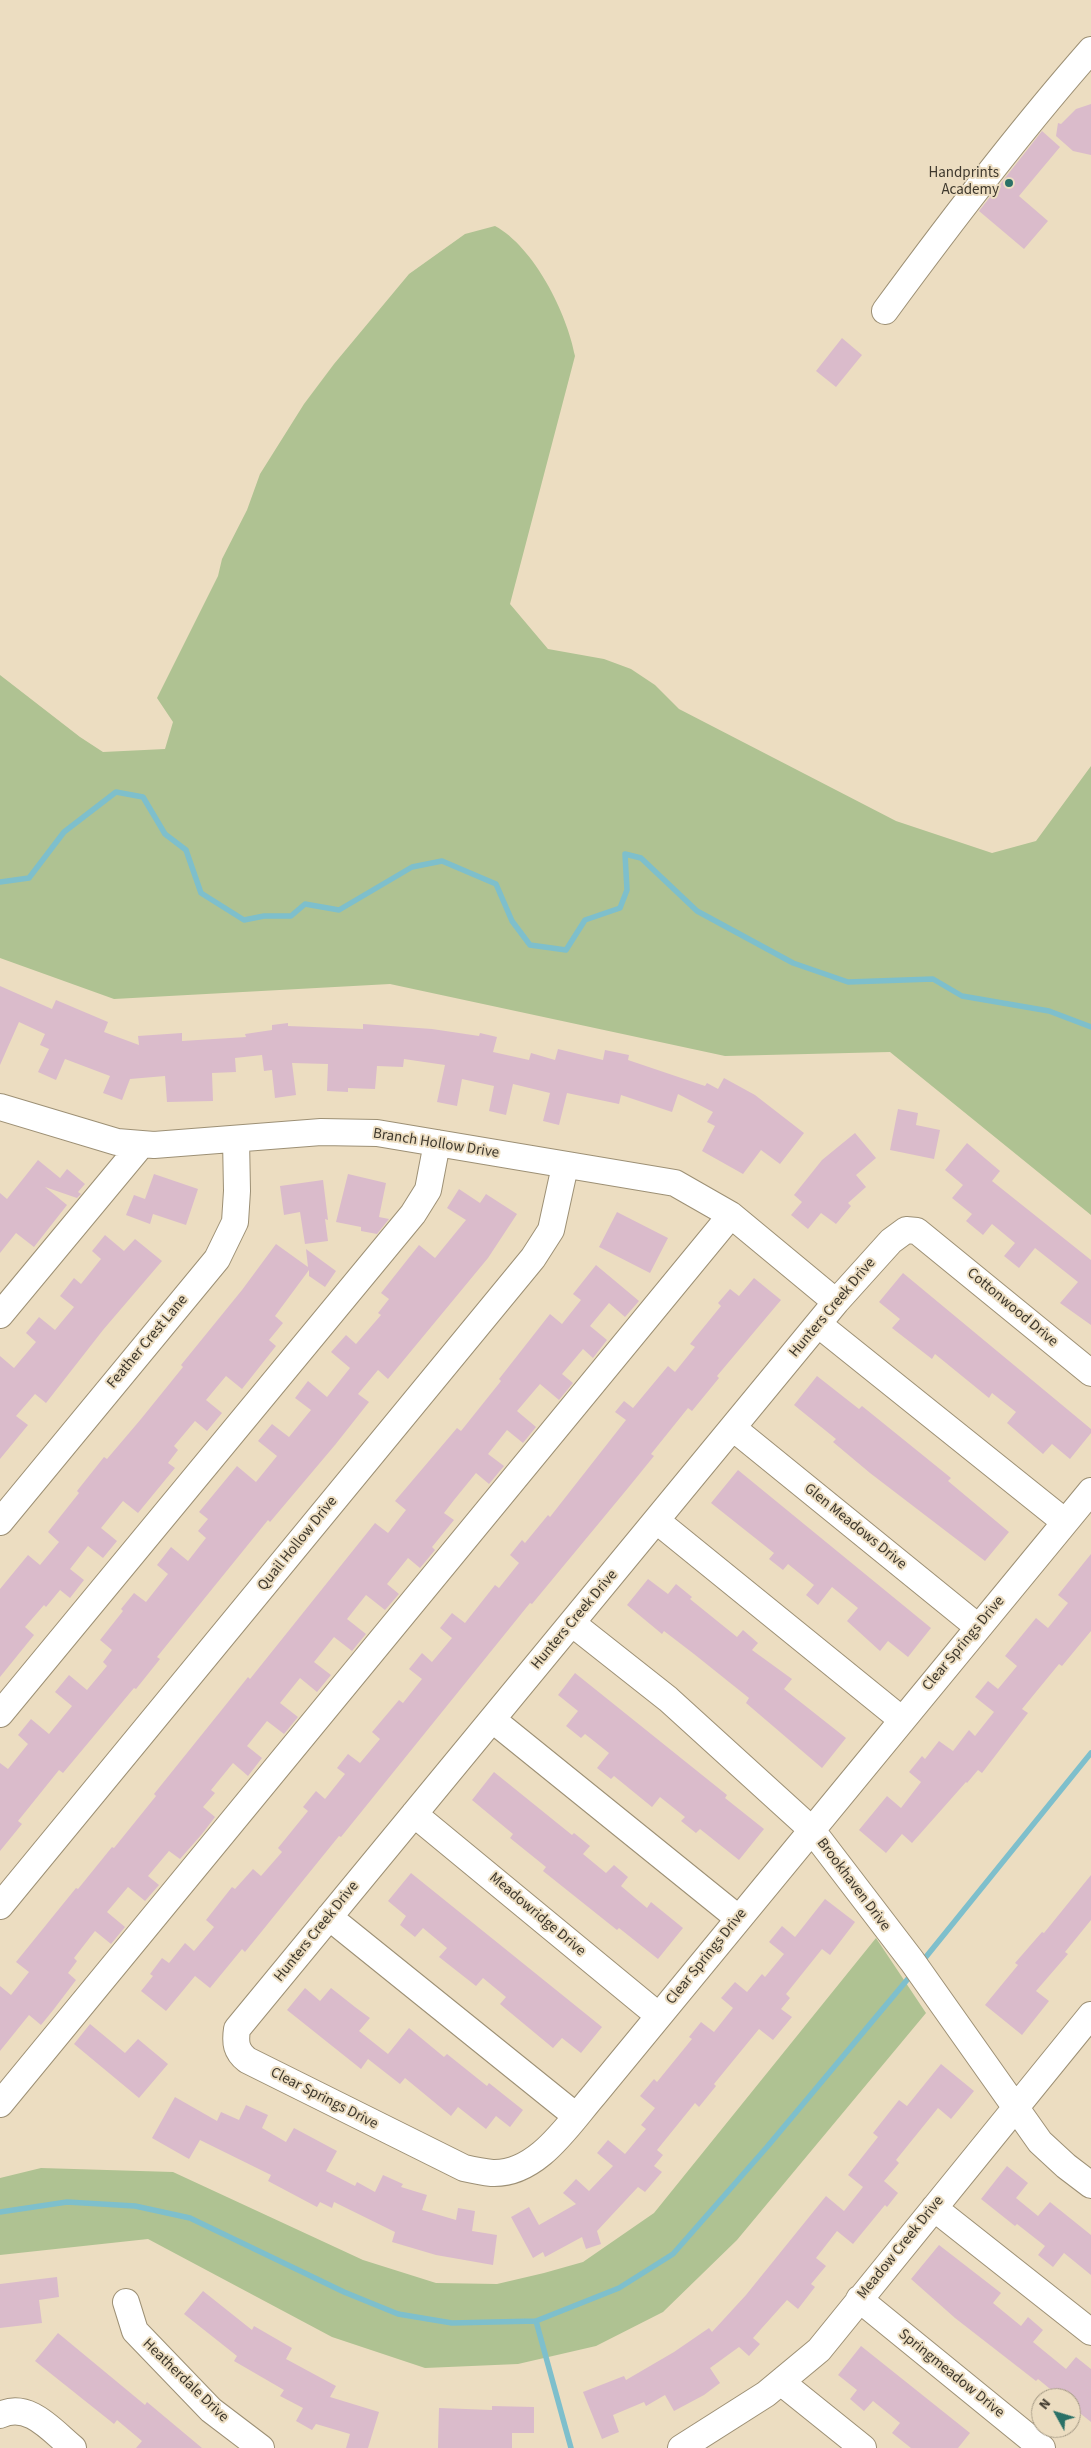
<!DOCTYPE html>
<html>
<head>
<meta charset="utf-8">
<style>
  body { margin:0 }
  #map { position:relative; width:1091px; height:2448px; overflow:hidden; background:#ecddc1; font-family:"Source Sans 3",sans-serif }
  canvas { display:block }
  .north { position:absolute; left:1031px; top:2388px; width:50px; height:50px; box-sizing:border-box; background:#ecddc1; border:1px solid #a69b86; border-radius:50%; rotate:309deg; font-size:14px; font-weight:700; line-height:20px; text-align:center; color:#3e382d }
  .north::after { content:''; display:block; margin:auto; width:18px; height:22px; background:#2a7167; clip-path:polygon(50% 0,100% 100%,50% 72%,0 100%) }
</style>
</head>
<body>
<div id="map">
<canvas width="1091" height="2448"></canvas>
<div class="north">N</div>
</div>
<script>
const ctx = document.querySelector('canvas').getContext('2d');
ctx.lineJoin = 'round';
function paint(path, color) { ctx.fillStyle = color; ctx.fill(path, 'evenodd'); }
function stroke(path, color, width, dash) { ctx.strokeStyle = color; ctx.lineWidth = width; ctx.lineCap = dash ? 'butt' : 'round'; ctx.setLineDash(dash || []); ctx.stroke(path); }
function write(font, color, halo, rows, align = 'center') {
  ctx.font = font + ' "Source Sans 3",sans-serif'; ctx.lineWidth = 4; ctx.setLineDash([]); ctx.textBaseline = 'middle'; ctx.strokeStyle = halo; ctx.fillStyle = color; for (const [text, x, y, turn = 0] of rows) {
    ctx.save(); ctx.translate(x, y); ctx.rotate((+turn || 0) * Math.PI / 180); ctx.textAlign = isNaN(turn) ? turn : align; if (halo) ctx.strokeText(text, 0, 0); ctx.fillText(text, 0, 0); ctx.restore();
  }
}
const green = new Path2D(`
  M495,226C534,247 567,313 575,356L510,604L548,649L604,659L631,669L655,685L679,709L896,821L992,853L1036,841L1091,766V1215L890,1052L725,1056L390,984L114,999L0,958V675L80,737L103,752L165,749L173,722L157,698L218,576L222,559L247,510L260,474L304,404L334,364L409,274L465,234Z
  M876,1938L926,2013L737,2240L663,2312L596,2346L518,2364L425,2368L332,2337L148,2239L0,2255V2178L41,2168L173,2172L363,2260L436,2283L497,2284L544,2273L583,2262L654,2213Z`);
const stream = new Path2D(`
  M0,882L29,878L64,832L116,792L143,797L165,834L186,850L201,893L244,920L264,916H291L305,904L339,910L412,867L442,861L496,884L512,921L530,945L566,950L585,920L620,908L627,890L625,854L641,858L697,911L793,963L848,982L933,979L962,996L1049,1011L1091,1027
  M921,1963L1091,1753
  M0,2212L67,2202L135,2206L190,2218L344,2292L398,2314L452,2323L536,2321L619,2288L673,2254L767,2147L912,1974
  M536,2321L571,2448`);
const building = new Path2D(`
  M1091,104V155L1073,151L1056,136L1058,123L1061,124L1076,109Z
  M1042,131L1060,147L1019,196L1048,221L1024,249L979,211Z
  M842,338L862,355L836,387L816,371Z
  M0,986L52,1009L56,1000L108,1022L104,1032L139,1045L138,1036L182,1033V1041L246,1037L245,1034L272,1030V1025L288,1023V1026L363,1029V1024L432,1029L479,1036L480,1033L497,1037L493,1052L529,1060L531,1053L555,1060L558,1049L603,1060L605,1050L629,1055L628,1060L705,1086L707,1083L718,1089L724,1078L755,1095L804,1133L780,1164L761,1150L743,1174L702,1151L715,1126L707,1122L713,1112L678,1094L672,1112L621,1095L619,1104L567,1093L559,1125L543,1121L550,1093L513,1084L506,1115L489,1111L494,1086L462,1079L457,1106L437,1102L445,1065L404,1059L403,1067L377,1066L375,1089L348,1088V1092L327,1091L328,1064L292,1063L296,1095L275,1098L272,1070L264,1071L262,1055L235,1058L236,1072L212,1073L213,1101L167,1102L165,1076L130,1079L122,1100L103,1093L110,1076L65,1059L56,1080L38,1072L49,1049L40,1045L45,1034L19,1022L0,1065Z
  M898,1109L918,1113L916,1125L940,1130L934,1159L890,1150Z
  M855,1133L876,1158L856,1175L866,1187L848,1203L851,1206L836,1224L821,1213L808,1229L791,1215L802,1202L794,1195L822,1160Z
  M967,1143L1000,1171L992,1181L1091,1260V1325L1060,1303L1078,1282L1035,1248L1019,1268L1004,1256L1015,1243L992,1224L983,1235L966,1221L972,1214L952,1198L963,1185L945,1170Z
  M38,1160L60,1178L67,1169L85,1184L78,1192L81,1194L77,1198L45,1187L67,1205L34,1247L16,1233L0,1253V1193L7,1199Z
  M154,1174L198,1189L186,1225L153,1214L150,1224L126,1215L134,1195L145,1199Z
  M348,1174L386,1183L379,1217L389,1219L377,1234L361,1231V1227L336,1222Z
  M323,1180L328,1220L325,1219L328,1241L305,1244L300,1212L284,1215L280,1186Z
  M459,1189L480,1203L486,1194L517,1214L488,1258L388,1379L378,1370L358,1394L369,1402L335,1445L270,1522L268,1520L157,1657L160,1659L136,1689L134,1688L63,1773L59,1770L18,1821L22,1824L0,1851V1763L8,1769L28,1744L18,1735L31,1719L49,1734L72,1706L55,1692L69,1675L87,1690L107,1666L103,1662L112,1650L100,1640L123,1611L121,1609L134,1593L146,1602L168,1574L157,1565L171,1547L188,1561L206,1538L198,1531L208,1519L199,1512L237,1466L256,1482L277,1456L258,1441L272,1424L289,1437L311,1410L295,1398L308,1381L327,1397L350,1368L331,1352L346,1335L356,1344L381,1315L378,1313L389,1299L381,1293L419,1245L435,1258L466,1220L447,1208Z
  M617,1212L668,1238L650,1273L599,1247Z
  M105,1235L124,1251L135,1239L162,1261L103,1330L46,1403L35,1394L16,1416L28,1425L0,1459V1356L14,1368L36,1342L26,1333L39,1317L55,1330L74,1307L60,1296L74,1278L81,1284L101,1259L92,1251Z
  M276,1244L308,1267L306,1249L336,1271L325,1287L309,1276V1270L275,1316L283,1323L269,1340L276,1346L242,1389L226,1376L206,1400L222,1413L207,1431L195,1421L174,1446L178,1450L168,1463L175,1468L138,1513L123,1501L101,1528L117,1541L103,1558L88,1546L70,1569L84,1580L70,1598L60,1590L46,1607L44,1605L25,1627L34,1635L0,1677V1589L28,1555L40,1565L59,1542L48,1532L79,1493L77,1491L104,1457L107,1459L141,1419L183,1367L181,1365L242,1290Z
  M596,1265L639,1301L625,1317L609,1303L590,1326L607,1340L593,1358L583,1349L562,1374L573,1383L559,1400L540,1384L517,1411L536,1427L523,1443L507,1430L488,1454L504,1466L489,1484L476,1473L454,1500L444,1513L454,1520L432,1547L435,1550L420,1568L408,1558L387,1584L399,1594L385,1610L366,1595L347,1619L366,1634L352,1651L334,1637L314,1662L331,1675L317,1692L300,1678L280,1703L298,1717L284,1734L267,1721L247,1746L262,1758L248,1776L233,1763L211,1790L215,1793L203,1807L215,1817L202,1834L180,1859L169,1851L148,1876L159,1885L145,1901L128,1887L107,1912L125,1927L111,1944L95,1931L74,1958L77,1961L68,1973L76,1980L54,2009L41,2025L29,2015L0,2051V1986L11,1995L29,1972L16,1962L76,1888L78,1889L112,1847L114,1848L156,1796L154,1794L220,1712L248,1677L250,1679L375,1523L388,1533L406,1510L395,1501L457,1428L461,1431L501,1381L499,1379L550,1314L562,1324L581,1300L573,1294Z
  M903,1273L1091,1429V1433L1070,1459L1052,1444L1043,1454L1007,1423L1016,1412L992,1393L989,1398L935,1354L932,1359L892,1328L900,1319L879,1302Z
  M754,1278L781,1300L717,1376L719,1378L692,1411L688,1408L651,1454L654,1456L628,1488L532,1604L530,1603L341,1837L339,1836L245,1952L242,1949L210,1988L195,1976L166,2011L141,1991L153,1976L150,1974L162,1958L169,1963L185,1943L194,1951L214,1927L206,1920L232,1887L235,1889L253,1869L261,1876L282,1852L278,1848L308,1811L303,1807L316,1791L325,1799L345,1774L337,1768L348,1754L360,1763L380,1739L372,1732L399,1700L403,1703L422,1679L409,1669L422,1653L432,1662L452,1638L440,1628L452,1613L465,1623L495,1585L499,1588L519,1563L510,1555L522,1540L525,1543L548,1515L550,1517L626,1420L615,1412L624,1401L633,1408L668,1366L675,1372L695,1347L690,1344L721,1306L718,1303L730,1289L739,1296Z
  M817,1376L859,1409L862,1406L951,1478L948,1481L1009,1532L985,1561L870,1473L833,1442L836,1439L794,1405Z
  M738,1470L931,1628L908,1657L888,1641L880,1651L847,1621L858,1608L832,1587L818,1605L806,1595L814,1585L788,1564L783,1570L769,1559L774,1553L711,1503Z
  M1091,1554V1631L1062,1666L1059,1664L1022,1709L1028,1713L982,1773L978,1770L967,1783L966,1782L912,1843L902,1834L886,1853L859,1830L887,1796L901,1808L921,1782L909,1772L922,1756L925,1759L939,1741L953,1751L969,1730L975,1736L994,1712L975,1697L988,1681L998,1689L1017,1666L1005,1656L1036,1618L1048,1628L1068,1603L1058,1595Z
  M648,1579L668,1594L676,1584L692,1597L690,1599L737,1637L743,1630L758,1643L752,1650L792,1679L784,1689L846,1738L822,1768L746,1703L749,1698L694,1654L664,1631L662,1634L627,1605Z
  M575,1673L727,1795L725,1798L764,1829L739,1860L700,1829L696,1833L681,1821L685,1817L660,1797L652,1807L614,1776L611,1779L597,1768L609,1753L585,1734L581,1738L566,1726L578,1711L558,1695Z
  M494,1772L572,1835L574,1833L590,1846L583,1854L606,1873L614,1865L628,1877L621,1886L647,1908L651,1902L683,1928L658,1959L619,1928L617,1930L543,1871L546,1867L510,1838L513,1834L472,1800Z
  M411,1873L602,2027L581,2053L562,2038L553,2048L500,2004L506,1997L483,1978L476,1986L439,1957L447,1948L423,1928L415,1937L400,1925L406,1916L388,1901Z
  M1091,1875V1920L1065,1952L1068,1954L1036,1991L1049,2001L1022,2035L985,2005L1018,1965L1015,1963L1042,1932L1044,1933Z
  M825,1899L855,1922L830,1955L822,1949L786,1994L790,1998L781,2009L792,2017L773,2040L759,2029L714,2084L716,2086L699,2107L695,2103L657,2150L663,2155L654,2166L662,2172L645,2192L638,2187L597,2231L601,2244L586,2249L582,2237L545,2257L543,2252L533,2258L511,2217L529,2207L539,2225L576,2204L563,2193L576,2179L589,2191L613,2166L597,2153L608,2140L625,2154L646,2129L641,2125L655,2108L640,2096L654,2079L657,2082L692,2039L689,2037L701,2022L714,2032L733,2008L721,1998L735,1982L747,1992L762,1974L765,1977L784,1954L769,1942L782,1926L795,1937Z
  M305,1988L320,2001L331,1988L355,2007L370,2018L359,2031L388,2054L409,2028L444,2057L447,2054L487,2086L489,2083L523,2110L510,2127L496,2116L486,2129L458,2107L451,2116L405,2078L400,2084L368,2059L361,2069L287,2010Z
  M90,2024L125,2053L138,2039L168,2064L139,2098L74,2044Z
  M941,2064L974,2091L951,2119L938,2108L896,2160L899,2163L884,2181L898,2193L887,2207L885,2205L853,2244L837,2231L816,2258L826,2266L811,2284L815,2287L798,2309L787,2300L753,2338L760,2344L749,2356L739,2347L710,2368L720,2383L704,2395L674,2411L665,2395L646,2406L644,2402L613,2415L619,2432L602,2439L583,2392L624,2376L626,2380L674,2352L709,2328L712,2332L746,2295L826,2196L844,2211L863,2187L848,2175L878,2137L873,2133L899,2100L907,2106Z
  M175,2097L217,2121L221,2112L239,2120L246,2105L268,2115L262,2128L286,2142L294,2128L337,2151L326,2171L355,2186L357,2182L375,2192L383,2175L403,2184L401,2187L427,2195L422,2210L456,2220L458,2208L475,2211L472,2231L497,2235L493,2265L436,2255L392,2242L395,2232L334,2202L332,2208L320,2202L317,2207L268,2181L271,2175L200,2140L189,2159L152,2138Z
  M1007,2166L1028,2183L1016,2198L1038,2216L1050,2202L1091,2235V2275L1064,2253L1053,2267L1038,2255L1045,2246L1017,2224L1015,2226L981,2199Z
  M939,2245L1001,2293L993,2303L1021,2326L1028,2317L1043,2330L1033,2342L1066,2369L1076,2357L1091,2369V2422L1071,2406V2398H1061L1038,2379L1036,2381L955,2318L911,2279Z
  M57,2277L59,2297L39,2300L42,2323L0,2328V2284Z
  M203,2291L252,2330L254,2326L292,2348L286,2359L336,2386L330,2397L379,2412L368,2448H346L350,2434L316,2424L312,2430L296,2421L303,2408L280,2396L284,2390L234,2361L237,2356L184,2314Z
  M58,2333L145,2405L147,2402L202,2448H136L142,2441L117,2420L114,2424L35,2361Z
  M861,2346L970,2433L958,2448H911L892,2433L900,2423L873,2401L864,2411L850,2399L857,2390L838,2375Z
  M492,2406L534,2407V2433H512V2448H438L439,2408L492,2410Z`);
const minor = new Path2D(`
  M885,311C951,221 1018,133 1091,50
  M0,1107L117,1142L154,1145L321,1132L377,1133L675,1183L731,1215L836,1302
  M0,1315L142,1144
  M818,1324L1065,1522
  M1091,1373L917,1231L906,1230L891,1241L836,1302L237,2029C235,2043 236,2051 247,2060L464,2168C473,2170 483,2172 492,2173C537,2175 568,2125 594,2095L1091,1491
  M733,1428L978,1627
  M657,1521L901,1719
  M0,1522L217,1259L235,1222L237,1191L236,1139
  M573,1624L668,1699L811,1829L912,1961L1040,2142L1066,2166L1091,2185
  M0,1714L413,1214L428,1190L437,1143
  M493,1720L738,1918
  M414,1814L659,2016
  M0,1906L533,1258L551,1230L565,1166
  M329,1917L576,2116
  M0,2104L731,1215
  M934,2208L1091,2332
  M859,2299L1042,2448
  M126,2302L135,2331L211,2410L261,2448
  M781,2382L863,2448
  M0,2415C29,2401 52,2431 73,2448
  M681,2448L766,2394L819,2350L1091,2015`);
const markers = [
  [1009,183,5,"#2a7167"]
];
const poiNames = [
  ["Handprints",999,174],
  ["Academy",999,191]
];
const streetNames = [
  ["Branch Hollow Drive",436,1144,9],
  ["Hunters Creek Drive",833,1308,-50],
  ["Cottonwood Drive",1012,1308,40],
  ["Feather Crest Lane",148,1342,-50],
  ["Glen Meadows Drive",855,1527,39],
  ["Quail Hollow Drive",298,1544,-51],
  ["Hunters Creek Drive",575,1620,-50],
  ["Clear Springs Drive",964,1644,-50],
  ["Brookhaven Drive",853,1885,53],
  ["Meadowridge Drive",537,1915,40],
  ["Hunters Creek Drive",317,1932,-51],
  ["Clear Springs Drive",707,1957,-51],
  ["Clear Springs Drive",324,2099,27],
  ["Meadow Creek Drive",901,2248,-51],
  ["Springmeadow Drive",951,2374,39],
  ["Heatherdale Drive",185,2381,44]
];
paint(green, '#afc292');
stroke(stream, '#7ebfcc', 5.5);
paint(building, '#dabbcb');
stroke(minor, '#9d9075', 28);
stroke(minor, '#fff', 26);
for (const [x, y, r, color] of markers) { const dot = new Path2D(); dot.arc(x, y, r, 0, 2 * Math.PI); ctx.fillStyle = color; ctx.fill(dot); stroke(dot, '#ecddc1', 2); }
write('15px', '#3e382d', '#ecddc1', poiNames, 'right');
write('15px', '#3e382d', '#ecddc1', streetNames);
</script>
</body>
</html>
